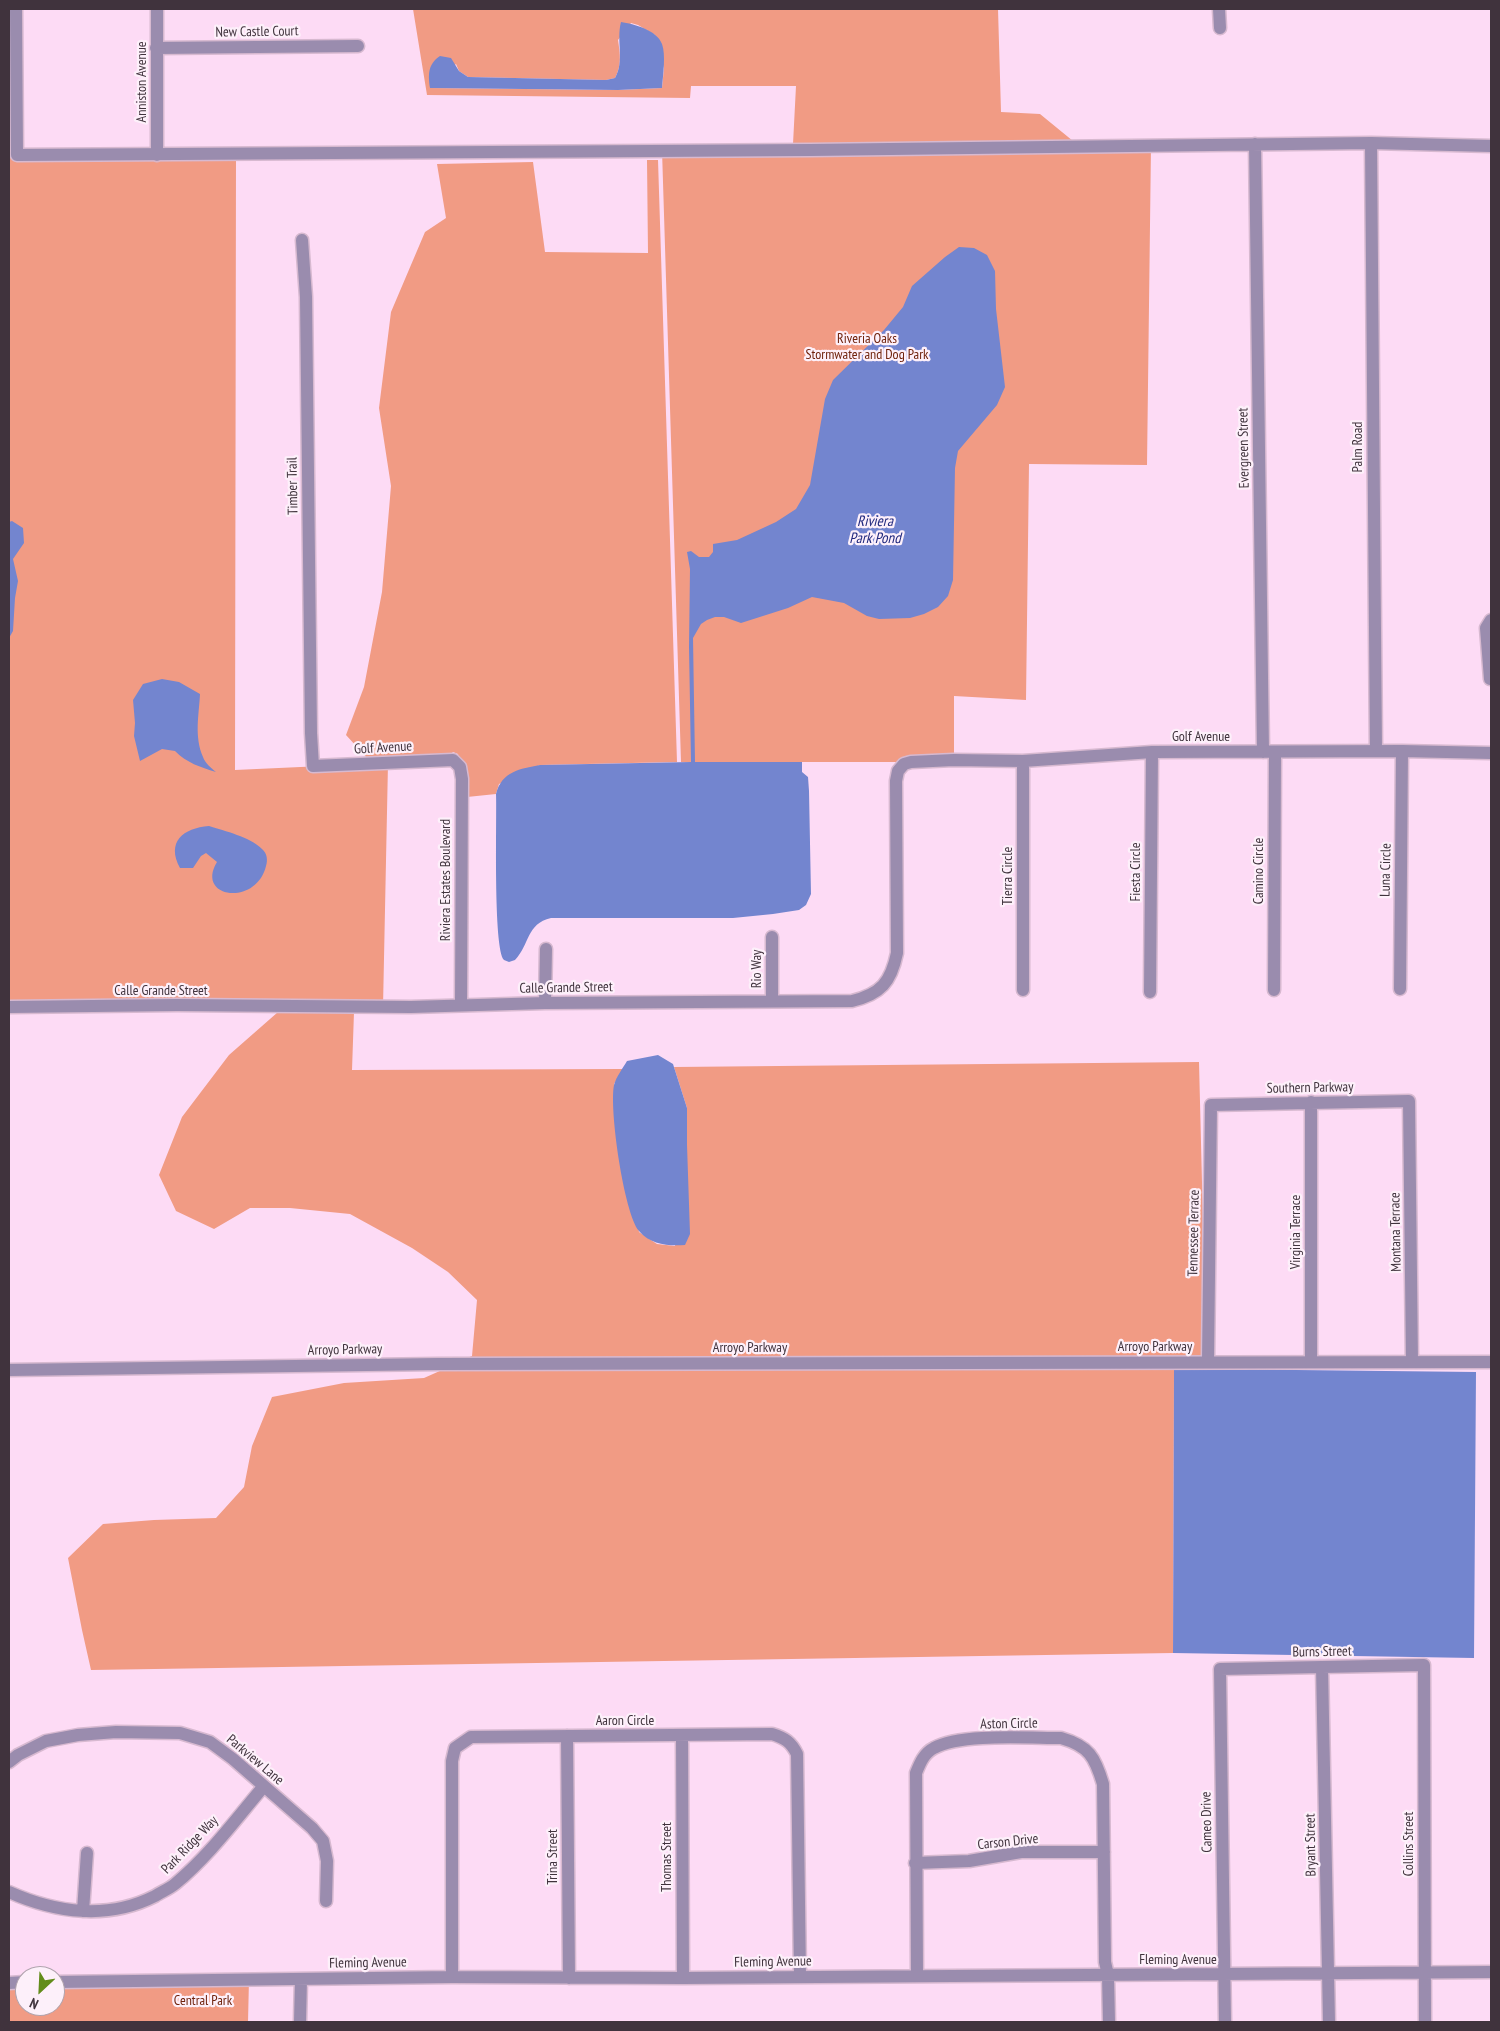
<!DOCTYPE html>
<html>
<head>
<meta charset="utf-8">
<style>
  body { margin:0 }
  #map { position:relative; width:1500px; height:2031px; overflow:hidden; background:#fddbf5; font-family:"PT Sans Narrow",sans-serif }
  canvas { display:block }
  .frame { position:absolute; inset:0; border:10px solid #40333d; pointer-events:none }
  .north { position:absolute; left:15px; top:1966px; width:50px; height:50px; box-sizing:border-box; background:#fdf0fa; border:1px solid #b1a4ae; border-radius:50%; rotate:205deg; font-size:14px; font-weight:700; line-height:20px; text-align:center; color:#40333d }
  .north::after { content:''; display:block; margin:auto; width:18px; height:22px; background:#628c1a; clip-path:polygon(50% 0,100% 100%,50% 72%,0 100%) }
</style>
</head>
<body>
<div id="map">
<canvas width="1500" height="2031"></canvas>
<div class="frame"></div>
<div class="north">N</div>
</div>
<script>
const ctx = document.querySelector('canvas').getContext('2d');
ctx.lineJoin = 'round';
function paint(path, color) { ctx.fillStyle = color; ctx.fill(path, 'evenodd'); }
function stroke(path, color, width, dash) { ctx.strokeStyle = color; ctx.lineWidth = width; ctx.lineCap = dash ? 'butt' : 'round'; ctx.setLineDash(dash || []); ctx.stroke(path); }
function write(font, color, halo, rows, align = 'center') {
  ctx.font = font + ' "PT Sans Narrow",sans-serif'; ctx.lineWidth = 4.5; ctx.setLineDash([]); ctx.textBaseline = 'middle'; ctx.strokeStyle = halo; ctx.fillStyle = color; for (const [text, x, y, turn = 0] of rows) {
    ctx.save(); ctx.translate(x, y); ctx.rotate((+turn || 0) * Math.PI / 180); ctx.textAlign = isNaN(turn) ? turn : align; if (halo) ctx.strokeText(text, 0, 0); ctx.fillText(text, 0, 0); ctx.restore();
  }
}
const green = new Path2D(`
  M413,9H998L1001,112L1040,114L1073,141L793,144L796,86H691L690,98L427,95ZM631,23L638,25L655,35L664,68L662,88L618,90L430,88L456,64L459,71L468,77L606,80L615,78C622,65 620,54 618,40Z
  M1151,145L1147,465L1029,464L1026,700L954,696V760L911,762H681L662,150Z
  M236,154L235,770L388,763L383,1007H9V155Z
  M647,160H658L677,762L540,765L499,784L496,794L467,797L458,754L453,752L451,754L367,758L346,735L364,687L382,592L391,486L379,408L391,312L425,232L446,218L437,164L533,162L545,252L648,253Z
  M278,1012H354L352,1070L623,1069L614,1084L639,1232L657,1244L675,1246L687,1145V1108L674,1067L1199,1062L1204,1263L1202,1356L467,1358L472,1356L477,1300L448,1272L412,1248L350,1214L290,1208H250L214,1229L176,1211L159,1175L182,1117L229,1055Z
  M1206,1369L1174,1370L1173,1653L91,1670L82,1630L68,1558L103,1524L154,1520L216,1518L244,1487L252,1446L272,1397L344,1383L424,1378L442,1370Z
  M249,1979L248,2022H9V1982H25V2006H55V1982Z`);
const water = new Path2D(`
  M621,22C634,24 657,30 662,44C666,55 663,76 662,88L618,90L430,88C428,74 428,64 440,56L451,58L459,71L468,77L606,80L615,78C625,61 616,41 621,22Z
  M959,247L974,248L987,255L995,271L996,309L1005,387L997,405L958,451L955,468L953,580L948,596L938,607L924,614L910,618L879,619L867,616L844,603L812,597L788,608L741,623L724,617H715L707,620L701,624L693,638L695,762H802V772L808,777L809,791L811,894L806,905L799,910L773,914L733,918H551C526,924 530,944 515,960L509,962L504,960C493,948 497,818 496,794C502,771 520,769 540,765L691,762L689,647L690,569L687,552L691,551L699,557H709L713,552V544L737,540L776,522L796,509L810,485L825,399L833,380L884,330L903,307L912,286L945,257Z
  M12,521L23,528L24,543L13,559L18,581L15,598L13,631L9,638V522Z
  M162,679L179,682L200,694C199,715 194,736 203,757C205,763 211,768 216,772C200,767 187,763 175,751L162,749L140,761L134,736L135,723L133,700L143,684Z
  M209,826C225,831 250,837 262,849C267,853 268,860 266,866C256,907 195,898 217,862L206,853L201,856L193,868H180C166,842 183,828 209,826Z
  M658,1055L673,1064L687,1108V1145L690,1234L685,1245C668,1246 651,1245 639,1231C624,1213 609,1109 614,1085C616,1077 623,1068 627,1061Z
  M1206,1369L1476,1372L1474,1658L1173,1653L1174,1370Z`);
const minor = new Path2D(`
  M16,9L17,155L810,150L1371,143L1491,146
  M157,9V155
  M1219,9L1220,28
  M156,48L358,46
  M1371,143L1376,751
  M1255,144L1263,752
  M302,240L306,297L311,733L313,766L453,760L460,767L462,779L461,1004
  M1490,679L1486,628L1491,620
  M1023,761V990
  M1400,989L1402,751
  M1274,990L1275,752
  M1150,992L1152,752
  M772,1001V937
  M545,1003L546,949
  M9,1007L177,1005L411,1007L545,1003L852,1001C881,994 891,982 897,953L896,781L898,771L904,764L911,762L954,760L1023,761L1152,752L1402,751L1491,753
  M1208,1361L1211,1105L1409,1101L1412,1362
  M1311,1362V1102
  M9,1370L438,1364L1491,1362
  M1322,1667L1329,2022
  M682,1735L683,1978
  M567,1736L569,1978
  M9,1762L18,1755L46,1741L78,1735L116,1732L180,1733L210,1742L233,1759L312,1828L323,1841L327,1861L326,1901
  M915,1863L969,1861L1021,1852H1104
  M9,1892C56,1913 108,1920 155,1896C161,1892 169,1889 175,1884C209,1856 236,1819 264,1786
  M83,1911L87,1853
  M917,1975L916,1773C920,1763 924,1753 934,1748C960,1733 1029,1738 1061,1738C1089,1746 1095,1757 1103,1784L1105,1962L1108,1975L1109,2022
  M452,1977V1761L455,1748L471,1737L772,1734C785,1738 791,1742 797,1754L800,1976
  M55,1982L452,1977L683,1978L1491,1972
  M9,1983L25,1982
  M300,2022L301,1979
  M1225,2022L1220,1669L1424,1665L1425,2022`);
const streetNames = [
  ["New Castle Court",257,32,-1],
  ["Anniston Avenue",142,82,-90],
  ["Palm Road",1358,447,-90],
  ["Evergreen Street",1244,448,-91],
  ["Timber Trail",293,486,-91],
  ["Golf Avenue",1201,737],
  ["Golf Avenue",383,748,-3],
  ["Luna Circle",1386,870,-89],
  ["Camino Circle",1259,871,-90],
  ["Fiesta Circle",1136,872,-90],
  ["Tierra Circle",1008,876,-90],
  ["Riviera Estates Boulevard",446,880,-90],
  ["Rio Way",757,969,-90],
  ["Calle Grande Street",566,988,-1],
  ["Calle Grande Street",161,991],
  ["Southern Parkway",1310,1088,-1],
  ["Virginia Terrace",1296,1232,-90],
  ["Montana Terrace",1396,1232,-91],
  ["Tennessee Terrace",1194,1233,-89],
  ["Arroyo Parkway",1155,1347],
  ["Arroyo Parkway",750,1348],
  ["Arroyo Parkway",345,1350,-1],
  ["Burns Street",1322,1652,-1],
  ["Aaron Circle",625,1721],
  ["Aston Circle",1009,1724,-1],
  ["Parkview Lane",255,1760,40],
  ["Cameo Drive",1207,1822,-91],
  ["Carson Drive",1008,1842,-6],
  ["Collins Street",1409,1844,-90],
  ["Park Ridge Way",190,1845,-46],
  ["Bryant Street",1311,1845,-91],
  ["Trina Street",553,1857,-90],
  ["Thomas Street",667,1857,-90],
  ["Fleming Avenue",1178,1960],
  ["Fleming Avenue",773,1962,-1],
  ["Fleming Avenue",368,1963,-1]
];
const parkNames = [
  ["Riveria Oaks",867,339],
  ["Stormwater and Dog Park",867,355],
  ["Central Park",203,2001]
];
const waterNames = [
  ["Riviera",875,522],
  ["Park Pond",875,539]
];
paint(green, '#f19b84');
paint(water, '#7385cf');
stroke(minor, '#d7b9d0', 15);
stroke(minor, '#9a8cae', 12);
write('14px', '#40333d', '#fdf0fa', streetNames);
write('14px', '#70230d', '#fdf0fa', parkNames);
write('italic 15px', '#21297e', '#fdf0fa', waterNames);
</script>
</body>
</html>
